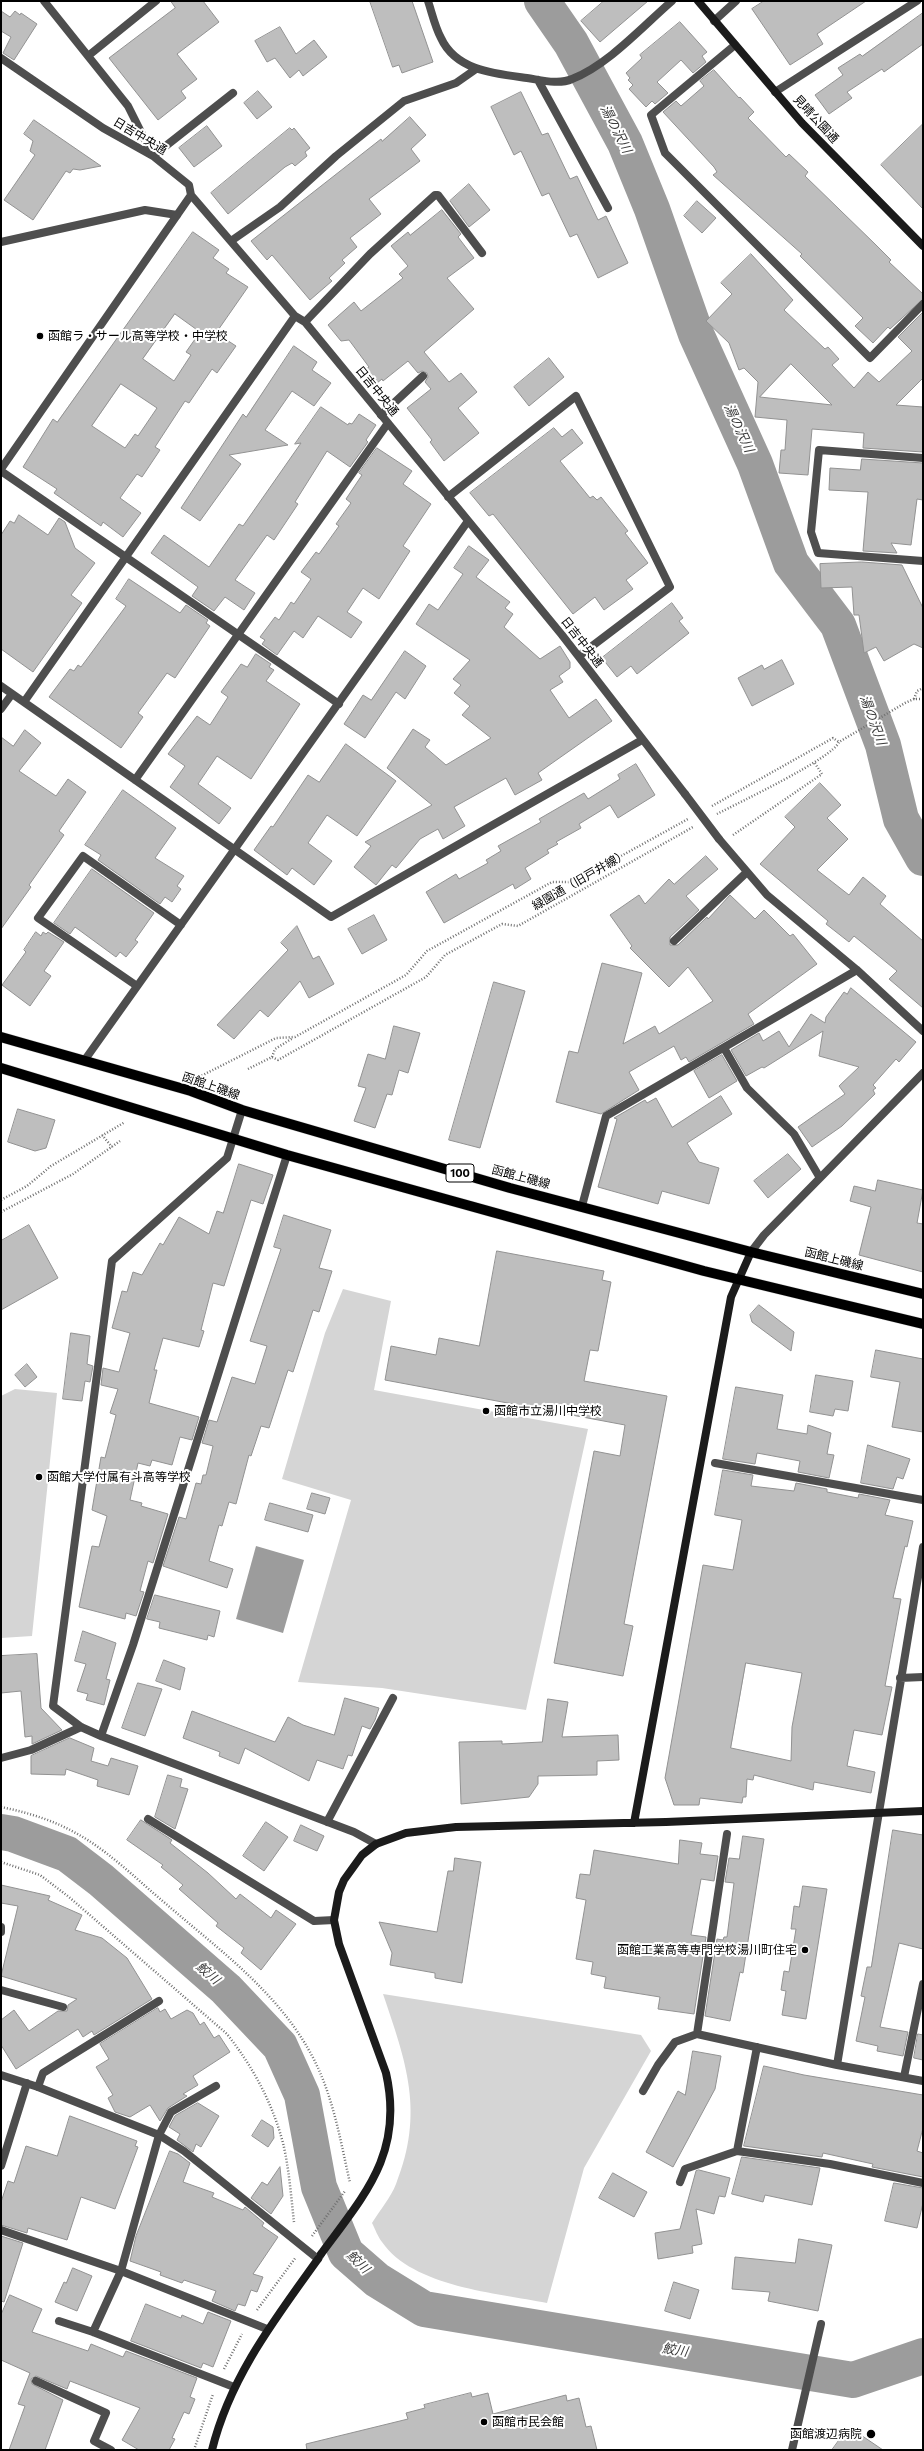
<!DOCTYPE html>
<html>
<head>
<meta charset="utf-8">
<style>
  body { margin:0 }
  #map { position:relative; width:924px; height:2451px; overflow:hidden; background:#fff; font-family:Commissioner,sans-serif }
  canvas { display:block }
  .frame { position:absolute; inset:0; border:2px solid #000; pointer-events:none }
</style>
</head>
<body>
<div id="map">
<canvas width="924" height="2451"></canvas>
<div class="frame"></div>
</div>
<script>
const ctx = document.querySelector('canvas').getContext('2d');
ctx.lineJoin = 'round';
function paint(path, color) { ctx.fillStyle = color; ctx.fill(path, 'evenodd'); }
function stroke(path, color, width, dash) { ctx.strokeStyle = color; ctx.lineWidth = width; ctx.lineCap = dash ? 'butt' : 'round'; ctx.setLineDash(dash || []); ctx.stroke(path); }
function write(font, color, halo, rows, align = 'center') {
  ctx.font = font + ' Commissioner,"Noto Sans JP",sans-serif'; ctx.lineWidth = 4; ctx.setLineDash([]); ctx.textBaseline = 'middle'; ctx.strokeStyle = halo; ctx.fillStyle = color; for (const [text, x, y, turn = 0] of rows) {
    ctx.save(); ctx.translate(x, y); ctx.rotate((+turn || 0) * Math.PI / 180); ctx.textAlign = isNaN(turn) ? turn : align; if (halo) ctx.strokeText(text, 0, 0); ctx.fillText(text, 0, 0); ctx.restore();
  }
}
const green = new Path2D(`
  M343,1289L391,1301L374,1390L588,1429L526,1710L382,1688L298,1682L351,1500L282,1479L325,1333Z
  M15,1389L57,1393L32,1636L1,1638V1396Z
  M383,1994L641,2035L651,2051L584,2168L547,2303C497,2293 413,2287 382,2242C378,2237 375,2229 372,2223C380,2210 391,2197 396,2184C425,2112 406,2062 383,1994Z`);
const water = new Path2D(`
  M256,1546L304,1560L283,1633L236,1619Z`);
const river = new Path2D(`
  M542,1L571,43L625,143L652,209L696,334L755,464L791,563L838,625L883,745L901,819L923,858
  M1,1832L13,1834L67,1854L101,1880L226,1989L280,2046L302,2095L319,2187L346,2253L377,2280L424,2309L853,2380L923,2356`);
const building = new Path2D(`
  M171,1H203L219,22L177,54L197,79L181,91L186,98L158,120L109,58L175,8Z
  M370,1H412L433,62L402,73L399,65L393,67Z
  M604,1H648L600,42L581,21Z
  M764,1H866L817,34L823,44L790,65L752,9Z
  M1,11L10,17L15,11L20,15L21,13L37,24L14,60L3,53L11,37L1,31Z
  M923,13V44L884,72L882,69L847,92L852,98L829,114L815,95L843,75L838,68L860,54L862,56Z
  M680,22L707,52L702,56L706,62L693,73L681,60L657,82L668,93L655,104L652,101L646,107L629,89L633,85L628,80L630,78L626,73L642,58L640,55Z
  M280,27L296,54L314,40L327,57L303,76L299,70L290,78L275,58L267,62L255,41Z
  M714,70L739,98L740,97L754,112L748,118L786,157L789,154L808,172L805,176L875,244L891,260L889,262L923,294V299L890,329L888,327L873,343L855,326L863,318L800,256L802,254L713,175L717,172L714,167L663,112L676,101L681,106L704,86L700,81Z
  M258,91L272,107L257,119L244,103Z
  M521,92L542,135L548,133L570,179L577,176L598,220L606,216L628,263L598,278L577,234L570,237L549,193L542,196L521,151L514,155L491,107Z
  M410,117L426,135L411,149L420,161L369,199L381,214L350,238L357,247L342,260L345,263L329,278L332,281L310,300L272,255L267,260L251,241L381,139L382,141Z
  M34,120L101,166L80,170L73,169L70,173L66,171L33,220L4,200L35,155L30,151L33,141L24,134Z
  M923,124V209L881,165Z
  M207,126L222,146L194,167L179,148Z
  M290,128L292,130L294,128L310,148L305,152L307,156L295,166L292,163L285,167L228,214L211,193Z
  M469,184L490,210L469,227L450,201Z
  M697,201L716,218L702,233L684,216Z
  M442,210L461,234L458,237L474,258L447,278L474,309L424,352L449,382L461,373L477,392L458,408L479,433L444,461L430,442L432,440L407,408L431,389L425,382L428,377L427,373L422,371L418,373L408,361L383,381L382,379L377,383L366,369L369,367L349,340L341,341L328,325L354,302L361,311L403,278L399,274L408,266L391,246L408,232L410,235Z
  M193,232L219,250L213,258L229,269L226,273L248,287L216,333L236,346L217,373L212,369L189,403L185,401L155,447L160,450L142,477L137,474L120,498L141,513L123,537L103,522L101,526L54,493L57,489L23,467L53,419L57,422ZM175,314L200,332L186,352L191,355L174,381L143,359ZM121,384L157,408L138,436L135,434L125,448L92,426Z
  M751,254L793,300L784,310L825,349L828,347L839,359L832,365L854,388L868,372L879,382L912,351L898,337L923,312V378L896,405L923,407V452L863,448L864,433L812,429L808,475L779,473L781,450H785L787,420L755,417L758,382L744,368L739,370L729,343L706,321L732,294L721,283ZM791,364L832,405L760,397Z
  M294,346L317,362L312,370L331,383L314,406L292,391L265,430L288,445L229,455L241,464L200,521L181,508L243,414L246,417Z
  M549,358L564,377L529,406L514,387Z
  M321,407L348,425L349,423L352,424L359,414L376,425L366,440L368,442L350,467L327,451L295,502L298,504L274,540L267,535L235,580L255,593L244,610L225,597L214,611L192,596L198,587L151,553L164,535L209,567L239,524L243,526L301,443L295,444Z
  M554,428L562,437L572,429L583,443L560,461L590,498L593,496L597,500L601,497L628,531L625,533L648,563L626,580L633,589L604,610L595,597L573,614L493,514L489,516L470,493Z
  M377,448L412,471L403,484L431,504L403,546L410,551L379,599L363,588L347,612L362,622L351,638L318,616L303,638L294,631L277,655L262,644L265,640L260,637L275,617L279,620L291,602L294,604L311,579L301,572L316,552L319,554L339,526L336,524L351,503L346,499L362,475L359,473Z
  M862,459L923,463V500L917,499L911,545L891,543L897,553L863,551L868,492L829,490L830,468L860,470Z
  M19,515L48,535L59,518L65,522L75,548L95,563L71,595L82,603L33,672L1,649V535L10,521L14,523Z
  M469,546L489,560L476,577L510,602L505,608L513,614L504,627L540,659L560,646L570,662V668L559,676L563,682L550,690L569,718L596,699L612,721L538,773L542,780L515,795L506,778L454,807L465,826L443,839L438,829L420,839L396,868L392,865L376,885L354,867L371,846L365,842L432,805L387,768L413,729L430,740L425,747L446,765L491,738L462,715L470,706L454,693L461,685L453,679L470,660L416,624L429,604L438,610L463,574L454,568Z
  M862,562L902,565L923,608V648L914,644L884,661L876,647L864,653L859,615H854L852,587L821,588L820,564Z
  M129,579L180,613L186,605L208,620L206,623L210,626L175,678L167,673L138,713L143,717L121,748L49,697L70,669L74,671L78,665L81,667L126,606L116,599Z
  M672,603L683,618L679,621L689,633L637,674L631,666L617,677L602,658Z
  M405,651L426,666L405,699L396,692L365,738L344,724L363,695L371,700Z
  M256,654L271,664L269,667L274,670L266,681L300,704L251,779L217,756L198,784L231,808L219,824L170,787L185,766L168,754L197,716L210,725L228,697L221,692L241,664L247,667Z
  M782,660L794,684L752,706L738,678L762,665L764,669Z
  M25,730L41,743L19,771L56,796L68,779L86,792L59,831L64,835L29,885L31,887L1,929V737L13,746Z
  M346,744L396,781L357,836L327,815L308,843L332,861L314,885L292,868L287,875L254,850L271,826L273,827L308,775L319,782Z
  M636,764L655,795L618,818L610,805L579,824L581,828L556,842L558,844L547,850L549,853L525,868L531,879L515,889L513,884L444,923L426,892L456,874L459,879L488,863L486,860L501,851L498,846L541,822L539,819L584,793L588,799L620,779L618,775Z
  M820,783L841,805L827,818L848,839L817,870L849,895L863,877L886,896L880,904L923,941V1008L889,979L897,971L854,936L849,942L826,924L828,921L760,864L795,827L785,817Z
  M123,790L176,828L155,858L184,876L177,886L181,889L172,902L165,897L160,904L98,860L101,855L85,845Z
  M706,856L718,869L686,896L699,910L670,937V945H678L707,917L708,919L730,895L755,919L764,910L790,936L793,934L817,964L748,1014L754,1024L689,1062L686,1057L681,1060L674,1046L629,1072L639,1090L601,1114L556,1102L569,1051L578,1053L602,963L642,973L623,1044L655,1026L659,1034L713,1001L688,967L669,987L630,948L632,946L610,915L639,895L645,904L669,879L674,884Z
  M92,869L154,913L135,940L138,942L126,957L120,952L116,957L75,927L70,934L54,923Z
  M374,915L387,940L362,954L348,929Z
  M297,926L313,959L319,956L334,984L309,998L300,981L268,1017L260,1010L234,1039L217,1025L288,950L281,943Z
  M36,932L41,936L43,932L46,934L48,932L64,942L44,971L51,976L30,1006L2,985L26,952L24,950Z
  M494,982L525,991L480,1148L449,1140Z
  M851,988L916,1042L899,1062L896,1059L873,1085L876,1088L873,1090L875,1094L842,1126L812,1147L798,1127L845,1094L839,1086L859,1067L819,1056L823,1031L764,1068L762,1067L746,1076L731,1050L759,1033L763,1041L779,1031L789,1047L811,1014L825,1023L826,1017L844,992L847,994Z
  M394,1026L420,1033L408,1073L399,1070L392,1095L387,1094L375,1128L354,1121L366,1088L358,1086L368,1054L385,1059Z
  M722,1055L737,1081L709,1098L694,1071Z
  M721,1096L732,1114L687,1143L699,1162L719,1168L709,1204L662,1191L658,1204L598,1187L617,1119L614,1118L645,1100L647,1103L656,1098L672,1127Z
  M18,1109L55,1120L46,1148L35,1151L8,1142Z
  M788,1154L801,1169L768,1198L754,1181Z
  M239,1164L273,1175L263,1204L251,1200L224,1286L213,1283L201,1330L204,1331L199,1347L163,1338L154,1370H157L149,1403L199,1417L192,1440L180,1437L172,1465L152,1460L150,1466L138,1463L130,1500L142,1503L141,1506L168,1514L153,1563L148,1561L140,1591L144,1592L136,1616L126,1613L125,1619L79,1607L92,1546L99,1547L107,1516L92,1510L101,1457L105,1458L116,1415L110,1413L118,1389L101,1385L103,1368L119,1372L130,1333L112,1328L122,1291L127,1292L133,1272L142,1275L160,1243L163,1245L179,1217L209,1234L217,1211L223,1213Z
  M878,1180L923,1190L917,1223L923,1224V1272L859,1255L871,1207L850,1201L854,1186L875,1191Z
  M284,1215L331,1230L319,1268L332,1271L319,1312L313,1310L293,1372L288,1370L269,1428L261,1426L251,1456L249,1455L236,1504L229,1502L222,1526L219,1525L209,1561L233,1569L227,1588L163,1566L179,1517L186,1519L196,1483L201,1484L203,1475H206L213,1446L202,1443L209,1420L217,1422L232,1377L255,1384L267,1346L250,1341L281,1249L274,1247Z
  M29,1225L58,1278L1,1310V1241Z
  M497,1251L604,1271L602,1280L611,1282L598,1351L590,1350L584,1381L667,1396L624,1624L633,1626L623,1676L554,1663L594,1451L620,1456L625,1425L385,1380L391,1346L436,1355L439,1338L479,1346Z
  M759,1305L794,1332L791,1351L752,1322L750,1315Z
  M71,1333L90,1336L87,1364L93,1366L90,1382L85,1381L82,1401L63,1399Z
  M876,1350L923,1359V1432L892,1427L900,1382L871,1377Z
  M27,1364L37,1377L25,1387L15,1375Z
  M816,1375L853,1381L848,1411L835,1409L833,1416L810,1412Z
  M736,1387L783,1395L777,1429L807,1434L808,1425L831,1433L827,1454L834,1455L829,1478L798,1472L800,1461L757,1453L755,1464L723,1459Z
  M868,1445L910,1459L903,1479L897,1477L893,1489L861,1483Z
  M723,1470L753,1475L751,1486L794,1491L796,1483L827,1489V1492L858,1498L859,1494L890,1500L885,1515L913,1521L907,1547L905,1546L893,1598L901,1599L885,1686L892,1687L882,1735L854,1730L847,1766L875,1772L871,1793L814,1782L813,1790L754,1775L753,1780L747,1779L746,1797H743L742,1803L700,1798L699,1805H674L665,1778L703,1565L733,1570L742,1520L715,1515ZM746,1663L802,1673L792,1727L791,1761L731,1748Z
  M312,1493L330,1498L325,1514L307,1509Z
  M270,1503L313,1515L308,1532L265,1520Z
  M155,1595L220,1611L214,1637L208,1635L207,1640L159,1628L160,1622L147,1619Z
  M83,1631L116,1643L106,1679L110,1680L104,1705L86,1700L88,1694L77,1691L86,1664L75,1661Z
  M37,1654L41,1708L62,1730L32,1744V1736L25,1737L21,1691L1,1693V1656Z
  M164,1660L185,1668L180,1690L156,1681Z
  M138,1683L162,1689L145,1736L122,1728Z
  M345,1698L379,1708L375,1720L370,1729L362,1726L352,1756L348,1755L343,1769L317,1760L309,1781L245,1748L239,1764L219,1756L220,1752L183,1738L192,1711L275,1742L288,1717L303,1725L334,1735Z
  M548,1699L568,1702L562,1737L618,1735L619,1760L597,1761V1775L538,1776V1784L529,1797L461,1804L459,1742L502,1741V1744L542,1742Z
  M70,1738L94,1748L91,1761L108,1766L111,1758L138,1766L129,1795L97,1786L98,1780L66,1769L65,1775L31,1774V1756Z
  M168,1775L182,1779L180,1787L188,1789L175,1829L155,1817Z
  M141,1820L172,1840L170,1843L208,1873L236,1899L240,1894L271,1918L276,1910L296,1924L261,1970L241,1953L244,1948L216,1926L218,1923L179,1889L183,1885L161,1867L163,1865L127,1840Z
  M266,1822L288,1837L264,1871L243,1856Z
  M301,1825L324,1836L317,1851L294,1841Z
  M893,1830L923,1835V1949L899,1943L880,2027L908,2032L903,2056L877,2051L878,2046L856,2041L865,1997L861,1996L867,1967H871Z
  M743,1836L764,1839L743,1973L740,1972L730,2021L705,2016L717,1939L723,1940L724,1937H727L734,1883L725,1882L729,1858L739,1859Z
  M680,1840L702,1843L700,1854L718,1856L714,1881L701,1879L691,1935L706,1937L694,2014L658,2009L660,1997L604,1988L606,1977L591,1974L593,1962L576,1959L586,1900L576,1898L580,1874L590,1875L594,1850L678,1864Z
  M455,1858L481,1862L462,1983L435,1978V1973L390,1965L392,1953L379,1922L437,1932L448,1871H453Z
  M1,1885L50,1896L48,1900L82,1915L75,1930L102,1938L127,1958L152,1999L94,2035L92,2031L83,2037L78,2029L16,2069L1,2045V2020L14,2010L29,2031L58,2011H67L68,2005L77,1999L1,1976L18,1906L1,1903Z
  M803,1886L827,1889L806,2019L782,2015L786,1991L781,1990L784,1971L789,1972L796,1929H791L794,1906L799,1907Z
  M158,2008L160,2012L165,2009L171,2019L187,2010L193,2013L200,2025L204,2022L214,2038L219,2035L230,2052L193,2076L198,2085L183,2094L187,2096L168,2108L160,2121L150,2105L130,2117L115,2112L108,2098L113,2095L96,2067L109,2059L100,2044Z
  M918,2034L923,2035V2060L914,2058Z
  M693,2051L721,2056L715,2089L673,2167L646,2152L678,2091L685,2095Z
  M764,2066L804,2075L923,2095V2128L917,2151L923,2153V2177L872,2167L873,2164L823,2153L822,2157L744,2146Z
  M198,2103L219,2116L201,2147L196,2144L193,2152L177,2140L180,2134L169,2127L175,2116Z
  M70,2116L137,2141L135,2146L138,2147L115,2209L81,2197L67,2240L28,2228L27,2233L1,2225V2202L8,2181L14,2183L26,2146L57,2156Z
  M262,2120L273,2127L274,2138L268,2147L252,2136Z
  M170,2151L178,2154L190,2163L183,2182L214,2193L212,2197L243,2210L245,2207L264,2223L262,2226L278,2237L253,2274L263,2277L257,2292L251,2290L245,2306L238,2304L235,2311L212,2301L216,2291L184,2280L182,2283L160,2275L161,2272L130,2261L136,2236Z
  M742,2157L820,2168L812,2205L765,2195L763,2202L732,2194Z
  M280,2167L283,2196L271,2214L251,2198L262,2182L267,2185Z
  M699,2170L730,2178L725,2197L719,2196L714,2214L696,2209L702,2244L692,2246L693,2253L658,2259L655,2233L680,2229L696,2171Z
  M613,2173L647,2192L634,2217L599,2198Z
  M894,2183L923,2188V2203L917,2228L885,2221Z
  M1,2236L23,2243L4,2302L1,2301Z
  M799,2239L832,2245L818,2311L768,2301L770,2292L732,2289L735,2257L795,2263Z
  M73,2268L92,2276L77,2311L55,2302L64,2282L66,2283Z
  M674,2282L699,2290L690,2319L665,2311Z
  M10,2295L42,2309L32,2332L88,2351L91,2344L123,2357L126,2351L197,2378L190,2397L195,2399L189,2414L184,2412L172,2438L175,2439L169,2450H139L122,2440L140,2408L70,2381L67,2389L36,2376L31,2379L32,2384L63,2400L45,2450H9L25,2406L18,2404L30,2373L1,2360V2315Z
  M146,2304L181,2318L182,2315L203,2324L208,2312L231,2321L213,2367L203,2363L201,2368L131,2341Z
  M471,2393L472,2397L488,2393L493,2414L566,2395L567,2401L579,2398L586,2427L591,2426L597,2450H307L306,2444L408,2419L406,2413L425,2408L424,2405Z
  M846,2431L852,2436L855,2431L883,2450H832Z`);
const path = new Path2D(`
  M914,699L917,691L923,688
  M712,806L833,738L839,742
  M717,814C738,803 833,758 839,742L905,703L914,699H923
  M733,835L822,774L814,762
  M272,1057L275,1049L293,1038
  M248,1069L272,1057L278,1060L426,977L445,955L502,924L518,926L693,827
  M199,1077L276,1038L295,1037L406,975L427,951L552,882H574L688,819
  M102,1135L112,1147
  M1,1200L27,1186L51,1166L125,1122
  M1,1212L73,1174L120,1141
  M1,1807C25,1812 50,1819 72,1831C107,1849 135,1878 165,1903C218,1949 277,1991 311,2054C333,2094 340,2139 350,2183
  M1,1862L40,1875L69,1897L227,2034C253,2067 272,2102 283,2143C289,2168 291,2196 294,2222
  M312,2236L345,2191
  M257,2310L296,2257
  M224,2369L242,2334
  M194,2450L213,2394`);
const lane = new Path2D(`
  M1,242L145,210L177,215
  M381,415L423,376
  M715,1463L923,1500
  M1,1990L63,2007
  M38,2087L43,2073L159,2001
  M59,2321L93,2332L234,2387
  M93,2332L121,2271L159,2135L171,2112L216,2086
  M36,2381L106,2413L94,2441L111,2450`);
const street = new Path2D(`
  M44,1L128,106L153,156L233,93
  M428,1C432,13 435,27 441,38C456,71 496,74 527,78C541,80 559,85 572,79C608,65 643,26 672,1
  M714,21L736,1
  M735,45L651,115L665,153L870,358L923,304
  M88,56L156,1
  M1,58L103,128L153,156L189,185L191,195L295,316L305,322L562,635L685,794
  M538,80L608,208
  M775,92L917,1
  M231,241L280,207L336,156L404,101L456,83L476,69
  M305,322L370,254L435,195H438L482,253
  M923,458L819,450L811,532L818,553L923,561
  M1,469L191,195
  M1,471L339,704
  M448,497L576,396L670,587L579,656
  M1,686L331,917L642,740
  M24,702L295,316
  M1,709L12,694
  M135,780L388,423
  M719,839L767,895L857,970L923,1031
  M674,941L747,872
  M137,986L38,918L83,856L181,925
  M724,1048L747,1088L794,1134L820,1178
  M84,1061L468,521
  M287,1155L133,1645L101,1736L354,1832L376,1844
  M582,1206L606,1116L857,970
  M751,1252L764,1235L923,1073
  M900,1678L923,1677
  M101,1736L81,1727L53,1706L112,1261L227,1158L242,1110
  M1,1758L31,1750L81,1727
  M148,1819L314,1921L334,1920
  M327,1822L393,1698
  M1,1927V1932
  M697,2034L727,1834
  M837,2065L923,1547
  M1,2075L38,2087L159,2135L184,2151L318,2259L321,2254
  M904,2077L923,1984
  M643,2091L658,2065L675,2042L697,2034L837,2065L923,2081
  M737,2151L757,2047
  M1,2166L27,2083
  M680,2182L685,2169L737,2151L830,2164L923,2183
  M1,2230L121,2271L267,2329
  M792,2450L821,2324`);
const secondary = new Path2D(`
  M698,1L802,123L923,246
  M634,1823L731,1297L751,1252
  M321,2254C365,2194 404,2153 386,2073L339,1944L334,1920L339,1892L344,1880L362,1855L376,1844L406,1833L456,1827L666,1822L923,1811
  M212,2450C230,2377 275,2319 318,2259`);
const primary = new Path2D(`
  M1,1037L191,1091L242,1110L510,1188L751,1252L923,1294
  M1,1068L287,1155L704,1271L923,1324`);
const streetBridge = new Path2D(`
  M685,794L719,839`);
const markers = [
  [40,336,4,"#000"],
  [486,1411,4,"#000"],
  [39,1477,4,"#000"],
  [805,1950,4,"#000"],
  [484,2422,4,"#000"],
  [871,2434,5,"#000"]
];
const shields = [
  [460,1173,28]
];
const shieldNames = [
  ["100",460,1173]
];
const streetNames = [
  ["見晴公園通",816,119,47],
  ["日吉中央通",140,136,31],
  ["日吉中央通",377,391,51],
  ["日吉中央通",582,642,52],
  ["緑園通（旧戸井線）",580,880,-30],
  ["函館上磯線",211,1086,19],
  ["函館上磯線",521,1177,15],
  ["函館上磯線",834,1259,14]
];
const poiNames = [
  ["函館ラ・サール高等学校・中学校",48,336],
  ["函館市立湯川中学校",494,1411],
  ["函館大学付属有斗高等学校",47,1477],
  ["函館工業高等専門学校湯川町住宅",797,1950,"right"],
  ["函館市民会館",492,2422],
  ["函館渡辺病院",862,2434,"right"]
];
const waterNames = [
  ["湯の沢川",616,129,63],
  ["湯の沢川",739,428,65],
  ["湯の沢川",873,720,70],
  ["鮫川",208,1973,41],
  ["鮫川",358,2262,44],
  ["鮫川",675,2350,9]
];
paint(green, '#d5d5d5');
paint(water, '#9c9c9c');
stroke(river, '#9c9c9c', 36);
paint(building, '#bebebe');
stroke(building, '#929292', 1);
stroke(primary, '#dbdbdb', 11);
stroke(path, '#707070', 2.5, [1, 2]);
stroke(lane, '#4e4e4e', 8);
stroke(street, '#4e4e4e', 8);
stroke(secondary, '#1b1b1b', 8);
stroke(primary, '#000', 10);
stroke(streetBridge, '#4e4e4e', 8);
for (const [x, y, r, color] of markers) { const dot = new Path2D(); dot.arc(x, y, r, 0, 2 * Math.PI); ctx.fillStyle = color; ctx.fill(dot); stroke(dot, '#fff', 1.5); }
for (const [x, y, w] of shields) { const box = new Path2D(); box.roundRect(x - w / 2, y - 9, w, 18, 3); ctx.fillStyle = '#fff'; ctx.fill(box); stroke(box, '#000', 1); }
write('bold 11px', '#000', null, shieldNames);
write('12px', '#000', '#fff', streetNames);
write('12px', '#000', '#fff', poiNames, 'left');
write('italic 13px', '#3d3d3d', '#fff', waterNames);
</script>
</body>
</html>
